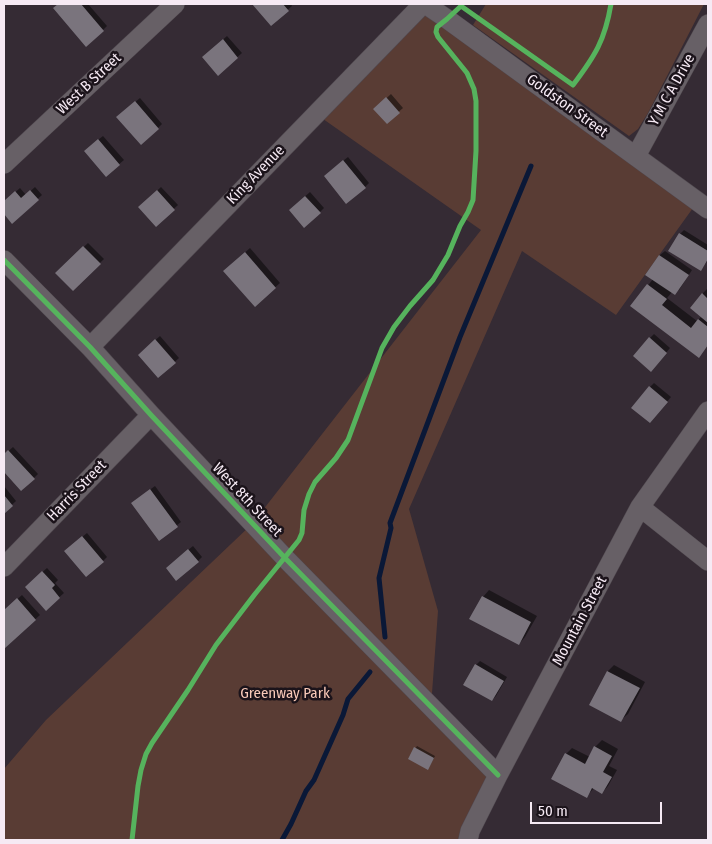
<!DOCTYPE html>
<html>
<head>
<meta charset="utf-8">
<style>
  body { margin:0 }
  #map { position:relative; width:712px; height:844px; overflow:hidden; background:#352b34; font-family:"Fira Sans Condensed",sans-serif }
  canvas { display:block }
  .frame { position:absolute; inset:0; border:5px solid #f6eaf4; pointer-events:none }
  .scale { position:absolute; left:530px; top:802px; width:132px; height:22px; box-sizing:border-box; border:2px solid #f6eaf4; border-top:0; padding-left:6px; font-size:15px; line-height:18px; white-space:nowrap; color:#f6eaf4; -webkit-text-stroke:4px #1b131a; paint-order:stroke }
</style>
</head>
<body>
<div id="map">
<canvas width="712" height="844"></canvas>
<div class="frame"></div>
<div class="scale">50 m</div>
</div>
<script>
const ctx = document.querySelector('canvas').getContext('2d');
ctx.lineJoin = 'round';
function paint(path, color) { ctx.fillStyle = color; ctx.fill(path, 'evenodd'); }
function stroke(path, color, width, dash) { ctx.strokeStyle = color; ctx.lineWidth = width; ctx.lineCap = dash ? 'butt' : 'round'; ctx.setLineDash(dash || []); ctx.stroke(path); }
function write(font, color, halo, rows, align = 'center') {
  ctx.font = font + ' "Fira Sans Condensed",sans-serif'; ctx.lineWidth = 5; ctx.setLineDash([]); ctx.textBaseline = 'middle'; ctx.strokeStyle = halo; ctx.fillStyle = color; for (const [text, x, y, turn = 0] of rows) {
    ctx.save(); ctx.translate(x, y); ctx.rotate((+turn || 0) * Math.PI / 180); ctx.textAlign = isNaN(turn) ? turn : align; if (halo) ctx.strokeText(text, 0, 0); ctx.fillText(text, 0, 0); ctx.restore();
  }
}
const green = new Path2D(`
  M423,4L698,201L616,315L522,251L409,509L438,611L431,707L498,775L468,840H4V769L46,720L252,524L481,230L316,114Z
  M486,4H704L648,113L638,129L629,136L473,25Z`);
const shadow = new Path2D(`
  M59,4H88L107,26L103,30L55,8Z
  M253,4H291L292,6L271,24Z
  M227,36L242,53L218,74L208,53Z
  M391,94L403,108L387,122L379,105Z
  M140,98L162,124L158,128L122,113Z
  M103,136L124,160L106,175L89,147Z
  M348,157L369,183L365,187L329,172Z
  M35,187L42,195L12,222L4,212V202L20,188L26,195Z
  M161,187L178,205L156,225L140,207Z
  M310,192L324,208L320,212L294,206Z
  M684,230L708,245V260L701,270L680,234Z
  M88,243L104,259L73,289L57,273Z
  M250,248L280,283L255,305L229,267Z
  M665,251L692,270L679,290L672,292L667,298L697,321L702,316V294L708,288V345L699,356L632,306L653,279L647,275L660,255Z
  M654,334L670,348L655,366L650,338Z
  M160,336L179,358L158,377L143,351Z
  M654,383L671,397L654,417L650,387Z
  M13,447L38,474L22,490L4,470V455Z
  M4,486L16,501L4,512Z
  M155,486L181,522L159,539L137,499Z
  M87,533L107,557L103,561L70,547Z
  M193,546L202,557L198,561L171,564Z
  M47,568L58,580L55,583L64,593L46,609L30,583Z
  M489,590L537,616L525,637L519,644L483,597Z
  M22,595L40,615L4,647V611Z
  M480,661L507,677L496,696L492,700L476,665Z
  M614,665L645,682L628,714L621,720L608,671Z
  M602,740L618,749L609,766L617,770L608,786L602,793L594,788L586,797L566,754L572,748L590,757L595,747Z
  M417,746L435,756L429,767L409,758Z`);
const stream = new Path2D(`
  M385,637L379,578L391,528L390,523L460,337L531,166
  M282,840L291,824L306,791L314,780L343,715L348,699L370,672`);
const building = new Path2D(`
  M58,4H81L104,31L86,47L53,8Z
  M252,4H283L289,11L271,26Z
  M223,39L238,58L218,76L202,57Z
  M386,97L400,113L387,124L373,109Z
  M135,101L159,129L141,145L116,117Z
  M98,139L120,165L106,177L84,151Z
  M343,160L366,188L346,204L324,176Z
  M30,190L39,200L12,224L4,214V201L15,191L21,198Z
  M157,190L175,210L156,227L138,207Z
  M305,196L321,213L304,228L289,210Z
  M679,233L708,251V259L701,271L668,251Z
  M83,246L101,264L73,291L55,273Z
  M245,252L276,288L255,307L223,271Z
  M659,255L689,275L675,295L645,275Z
  M647,284L667,299L662,305L691,328L698,319L708,327V345L699,358L630,306Z
  M702,293L708,299V323L690,308Z
  M649,337L667,353L651,372L633,356Z
  M155,339L176,363L158,378L138,355Z
  M649,386L668,402L650,423L631,408Z
  M8,450L35,479L21,491L4,472V454Z
  M150,489L178,527L159,541L131,503Z
  M4,495L13,506L4,514Z
  M82,536L104,562L86,577L64,551Z
  M188,549L199,562L176,581L166,568Z
  M42,571L55,585L52,588L60,598L46,611L25,587Z
  M482,596L531,622L519,645L469,619Z
  M17,598L36,620L4,649V610Z
  M475,664L504,681L492,701L463,685Z
  M607,671L640,688L621,722L589,705Z
  M594,746L612,756L603,772L612,777L602,794L592,788L587,798L551,779L565,753L585,764Z
  M414,747L434,758L428,770L408,759Z`);
const minor = new Path2D(`
  M425,4L447,19L708,209
  M636,156L708,24
  M4,164L175,4
  M4,260L90,347L151,415L285,558L498,775
  M90,347L423,4
  M640,507L708,561
  M4,567L151,415
  M468,840L470,831L498,775L640,507L708,411`);
const cycleway = new Path2D(`
  M4,260L90,347L151,415L285,558L498,775
  M132,840L138,786L141,770L146,754L152,743L188,690L216,645L255,594L299,540L302,533L304,510L309,494L315,482L336,458L348,440L382,348L394,327L410,306L433,280L448,255L460,226L468,212L473,200L476,151V101L474,89L467,73L438,37L436,32L437,27L447,19L461,6L573,85C595,56 605,40 611,4`);
const streetNames = [
  ["West B Street",89,84,-43],
  ["Y M C A Drive",672,90,-61],
  ["Goldston Street",567,106,36],
  ["King Avenue",256,175,-46],
  ["Harris Street",77,491,-46],
  ["West 8th Street",247,500,47],
  ["Mountain Street",580,621,-62]
];
const parkNames = [
  ["Greenway Park",285,694]
];
paint(green, '#593c34');
paint(shadow, '#0007');
stroke(stream, '#0a1837', 5);
paint(building, '#7a747d');
stroke(minor, '#50484f', 20);
stroke(minor, '#676066', 19);
stroke(cycleway, '#56b35d', 5);
write('15px', '#f6eaf4', '#1b131a', streetNames);
write('15px', '#f8c9b8', '#1b131a', parkNames);
</script>
</body>
</html>
